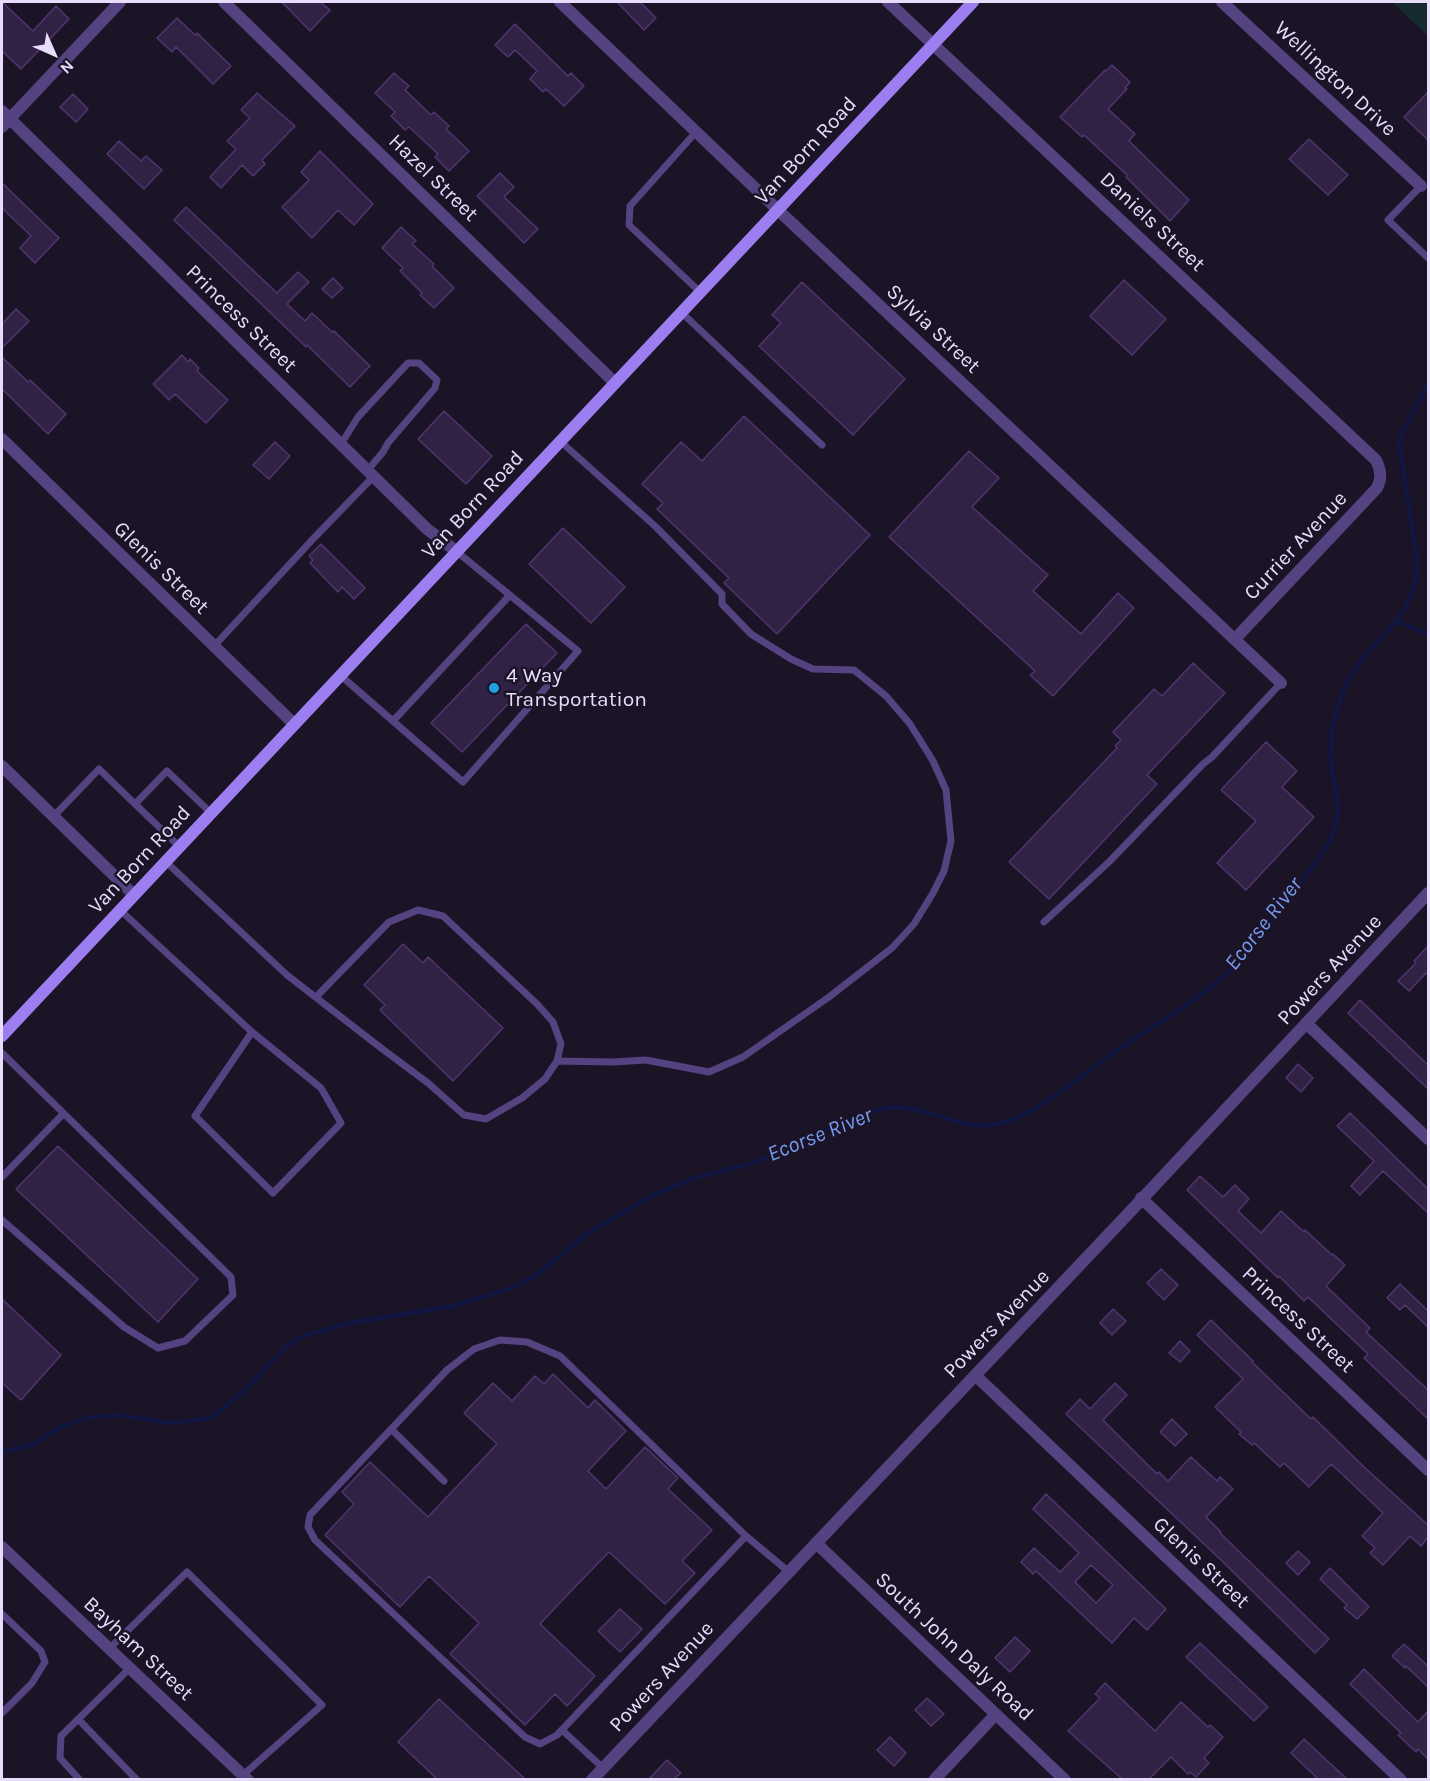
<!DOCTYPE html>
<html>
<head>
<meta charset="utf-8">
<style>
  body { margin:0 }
  #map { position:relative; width:1430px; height:1781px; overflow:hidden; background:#1b1326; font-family:Karla,sans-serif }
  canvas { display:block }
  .frame { position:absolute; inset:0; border:3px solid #e7dcfb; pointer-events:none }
  .north { position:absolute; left:24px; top:24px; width:60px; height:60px; -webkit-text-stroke:4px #1b1326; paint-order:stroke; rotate:135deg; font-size:16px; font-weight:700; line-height:24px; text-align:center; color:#e7dcfb }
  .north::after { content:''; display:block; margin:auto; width:21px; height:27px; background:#e7dcfb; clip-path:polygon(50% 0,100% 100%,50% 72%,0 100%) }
</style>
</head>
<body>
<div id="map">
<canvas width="1430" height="1781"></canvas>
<div class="frame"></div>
<div class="north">N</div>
</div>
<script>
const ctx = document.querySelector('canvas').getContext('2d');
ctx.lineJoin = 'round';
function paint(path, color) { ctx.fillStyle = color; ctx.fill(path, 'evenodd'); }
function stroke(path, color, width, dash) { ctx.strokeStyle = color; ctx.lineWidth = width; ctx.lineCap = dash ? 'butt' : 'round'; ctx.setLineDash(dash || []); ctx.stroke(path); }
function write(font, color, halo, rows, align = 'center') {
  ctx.font = font + ' Karla,sans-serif'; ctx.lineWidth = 5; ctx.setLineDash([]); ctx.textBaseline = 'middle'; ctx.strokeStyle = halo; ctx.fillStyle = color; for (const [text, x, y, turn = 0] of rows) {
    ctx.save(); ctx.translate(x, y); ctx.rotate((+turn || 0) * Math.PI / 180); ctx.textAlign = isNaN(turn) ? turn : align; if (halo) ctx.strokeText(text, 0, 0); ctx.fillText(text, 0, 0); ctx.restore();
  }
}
const green = new Path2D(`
  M1392,2H1428V36Z`);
const stream = new Path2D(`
  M1396,621L1428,634
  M2,1452L34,1444L59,1428L86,1418L116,1415L173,1423L211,1418L243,1392L287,1346L306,1335L350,1323L453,1306L509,1289L535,1276L587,1234L651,1196L691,1179L754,1163L855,1117C871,1111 886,1106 904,1108C939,1111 963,1132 1001,1123C1036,1115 1075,1080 1105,1059C1145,1030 1190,1007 1227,973C1238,963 1247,951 1257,939C1271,921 1285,903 1298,885C1310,869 1330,847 1335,828C1342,807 1333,782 1331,761C1330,743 1332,724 1338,707C1343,691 1349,676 1359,663C1387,629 1419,608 1417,559L1399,442L1403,431L1428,384`);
const building = new Path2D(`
  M2,2L33,31L56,6L69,19L21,69L2,51Z
  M282,2H320L330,10L310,31Z
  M617,2H640L656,18L644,30Z
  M177,18L195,35L197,33L231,66L213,84L176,47L172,52L157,38Z
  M515,24L568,76L571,73L584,86L564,106L546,89L543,92L530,79L537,71L515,50L508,57L495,45Z
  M1112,65L1130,82L1125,88L1127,89L1108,109L1135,134L1129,141L1189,200L1170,221L1126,177L1127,175L1084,135L1082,137L1060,117L1105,70L1106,71Z
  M394,73L409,86L405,90L431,115L434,112L449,126L446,129L469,151L449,171L435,157L438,154L409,127L405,130L391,116L395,112L375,93Z
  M1428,92V140L1404,117Z
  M257,93L295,126L262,160L265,164L253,176L242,165L221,188L210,177L236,149L227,141L250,118L241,110Z
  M73,94L88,109L76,122L60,107Z
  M1309,139L1348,175L1328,195L1289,159Z
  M119,141L141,161L146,156L162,170L144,189L107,154Z
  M320,151L373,204L354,225L338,210L312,238L282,207L309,180L301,172Z
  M500,173L514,187L504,197L538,229L524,243L477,196Z
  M2,183L59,238L35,263L20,248L31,236L2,208Z
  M186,207L277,293L298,272L309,282L287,304L305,321L312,313L332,332L334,331L370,366L350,387L307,345L306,347L174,220Z
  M401,227L416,241L412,244L434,264L432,266L454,288L434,308L420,295L422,293L400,271L403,268L382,248Z
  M333,278L343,288L332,298L322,289Z
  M1124,280L1166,319L1132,355L1090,316Z
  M802,282L905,379L853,435L759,346L781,323L772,315Z
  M16,309L29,321L2,348V324Z
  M182,355L188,362L190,359L199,368L197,371L228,400L206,423L175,394L169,400L153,384Z
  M2,357L28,382L30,380L66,414L48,434L2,389Z
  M444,411L492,456L466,484L418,439Z
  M744,416L870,535L777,634L724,583L729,578L657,509L663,503L642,484L681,442L702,461Z
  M275,442L290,456L269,479L253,465Z
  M969,451L999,478L972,507L1048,575L1033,591L1081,634L1118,593L1134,608L1053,696L1030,675L1035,671L889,537Z
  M563,528L625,587L591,623L529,564Z
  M321,544L365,588L354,599L342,587L338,592L310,563L313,560L309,556Z
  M526,624L557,653L462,752L431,723Z
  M1193,663L1225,693L1147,775L1157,784L1049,899L1009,862L1117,748L1115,746L1121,740L1113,732L1154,689L1162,696Z
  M1266,742L1297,771L1282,787L1314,817L1246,890L1217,863L1256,821L1221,790Z
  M403,944L423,963L428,957L503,1028L453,1081L380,1010L385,1005L364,985Z
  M1428,946V975L1426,973L1409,991L1398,981L1416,963L1414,961Z
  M1360,1000L1428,1065V1089L1348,1013Z
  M1298,1064L1313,1078L1301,1092L1286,1078Z
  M1350,1113L1428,1189V1213L1383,1171L1360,1195L1351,1186L1374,1161L1337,1126Z
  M58,1146L198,1279L158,1322L16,1189Z
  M1200,1176L1223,1197L1235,1185L1249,1199L1238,1211L1261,1233L1281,1211L1304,1232L1305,1230L1332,1255L1333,1254L1345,1265L1326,1286L1370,1328L1366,1332L1428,1390V1419L1364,1358L1368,1354L1308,1297L1304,1301L1279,1276L1278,1278L1187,1190Z
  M1161,1269L1178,1285L1164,1300L1147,1283Z
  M1400,1284L1428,1311V1327L1405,1305L1400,1310L1387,1298Z
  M2,1299L61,1355L21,1400L2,1383Z
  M1113,1309L1126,1321L1112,1335L1100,1323Z
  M1211,1320L1253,1361L1252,1362L1311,1419L1313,1417L1364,1467L1428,1525V1537L1421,1546L1410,1536L1383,1565L1370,1553L1375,1548L1362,1536L1383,1513L1342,1474L1331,1464L1309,1487L1284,1463L1280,1467L1254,1443L1252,1445L1239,1434L1241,1432L1215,1407L1243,1379L1197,1335Z
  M1180,1341L1190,1351L1180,1362L1169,1353Z
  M553,1374L588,1408L595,1400L626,1431L588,1471L606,1489L645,1447L678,1478L668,1489L712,1530L682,1561L695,1573L665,1604L609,1552L571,1591L540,1624L595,1676L567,1706L555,1694L525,1725L450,1654L479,1623L429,1576L400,1607L325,1535L354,1504L342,1492L370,1462L428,1517L497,1444L464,1413L493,1383L512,1401L535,1376L544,1384Z
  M1115,1383L1127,1395L1103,1420L1157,1474L1159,1472L1168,1481L1191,1457L1217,1481L1220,1477L1233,1489L1206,1517L1221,1532L1220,1533L1329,1639L1315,1653L1221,1560L1066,1414L1080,1399L1090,1409Z
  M1172,1419L1187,1434L1175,1446L1160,1432Z
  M1046,1494L1166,1609L1147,1630L1134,1618L1112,1643L1036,1571L1033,1574L1021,1562L1034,1548L1060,1572L1079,1553L1033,1509ZM1091,1565L1113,1585L1096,1603L1075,1582Z
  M1298,1551L1310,1562L1298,1575L1286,1563Z
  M1330,1568L1369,1607L1357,1619L1344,1608L1347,1605L1320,1579Z
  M620,1609L642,1629L620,1652L598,1631Z
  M1015,1637L1030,1651L1010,1672L995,1658Z
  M1200,1643L1268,1707L1254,1721L1186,1657Z
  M1404,1644L1428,1666V1687L1406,1666L1405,1668L1392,1656Z
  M1364,1669L1418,1722L1428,1711V1759L1418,1749L1416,1752L1398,1735L1401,1733L1350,1684Z
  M1105,1683L1155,1731L1181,1702L1208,1727L1210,1725L1223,1737L1204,1758L1209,1763L1196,1777L1190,1772L1188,1774L1171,1757L1149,1779H1122L1068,1731L1100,1698L1095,1694Z
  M927,1698L944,1714L931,1726L915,1710Z
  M439,1699L525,1779H437L398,1742Z
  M890,1737L906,1753L894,1766L877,1750Z
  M1304,1739L1322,1756L1347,1779H1318L1291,1753Z
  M667,1760L681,1773L674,1779H649Z`);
const lane = new Path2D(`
  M696,132L630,206L629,225L700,292
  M1421,186L1388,220L1428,258
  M681,312L822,445
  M341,444L358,417L408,363H419L437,380L435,388L388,443L383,452L368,470
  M214,646L311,541L374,476
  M340,675L463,782L578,651L456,551
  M393,721L510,595
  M53,817L99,769L135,804
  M180,847L135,804L167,771L211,813
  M165,861L287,975L381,1048L428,1083L464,1115L486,1119L522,1098L545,1079L557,1061L561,1044L553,1022L537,1004L443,916L418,910L389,922L316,997
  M120,910L252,1032L195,1116L273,1193L341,1123L321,1088L252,1032
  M1044,922L1110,861L1203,764L1212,757L1281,683
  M2,1053L231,1277L233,1295L185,1341L158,1348L124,1327L2,1220
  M557,1061L613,1062L646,1060L709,1072L743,1057L829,997L892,948L914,924L933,893L944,871L951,841L946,790L933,761L910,724L886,696L854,670L813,669L791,659L751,634L722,604V594L656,527L560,441
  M2,1177L63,1114
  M391,1429L444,1481
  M746,1536L557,1735L540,1744L525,1737L315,1540L308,1527L310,1515L447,1370L474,1349L500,1340L527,1342L560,1356L746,1536L789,1572
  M2,1614L41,1651L45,1662L32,1683L2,1713
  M109,1649L187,1572L322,1705L243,1775
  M78,1719L137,1780
  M562,1730L603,1768
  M80,1780L60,1758L61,1736L130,1668`);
const street = new Path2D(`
  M224,2L615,383
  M560,2L778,210L1281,683
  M888,2L1376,460C1381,471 1382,478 1377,488L1235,639
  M1222,2L1421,186
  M2,111L427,529L456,551
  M2,127L120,2
  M2,439L294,724
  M2,766L134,895
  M1306,1023L1428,1139
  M1141,1198L1428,1470
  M975,1375L1401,1780
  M816,1543L1065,1780
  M2,1547L248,1780
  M592,1780L1127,1215L1428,893
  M934,1780L996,1714`);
const secondary = new Path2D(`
  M2,1036L973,2`);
const markers = [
  [494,688,6,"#1fa1e4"]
];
const streetNames = [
  ["Wellington Drive",1335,79,43],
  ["Van Born Road",806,151,-47],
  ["Hazel Street",433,178,44],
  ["Daniels Street",1152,222,43],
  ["Princess Street",241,319,44],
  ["Sylvia Street",933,329,43],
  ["Van Born Road",473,505,-47],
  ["Currier Avenue",1296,546,-47],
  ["Glenis Street",161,568,44],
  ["Van Born Road",140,860,-47],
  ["Powers Avenue",1330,970,-47],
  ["Princess Street",1298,1320,43],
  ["Powers Avenue",997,1324,-46],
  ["Glenis Street",1201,1563,43],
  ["South John Daly Road",954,1647,43],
  ["Bayham Street",138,1649,43],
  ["Powers Avenue",662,1677,-47]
];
const poiNames = [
  ["4 Way",506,676],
  ["Transportation",506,700]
];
const waterNames = [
  ["Ecorse River",1264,924,-52],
  ["Ecorse River",820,1135,-22]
];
paint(green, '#162a30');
stroke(stream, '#111741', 4.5);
paint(building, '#312145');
stroke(building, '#4f366e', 1.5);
stroke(lane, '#544380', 7);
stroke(street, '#544380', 12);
stroke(secondary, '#9d7ef0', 12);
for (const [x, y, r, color] of markers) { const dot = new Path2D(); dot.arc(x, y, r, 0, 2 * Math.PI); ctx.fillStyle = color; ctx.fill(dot); stroke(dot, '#1b1326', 2); }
write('21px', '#e7dcfb', '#1b1326', streetNames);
write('21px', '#e7dcfb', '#1b1326', poiNames, 'left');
write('italic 22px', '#769aef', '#1b1326', waterNames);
</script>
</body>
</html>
